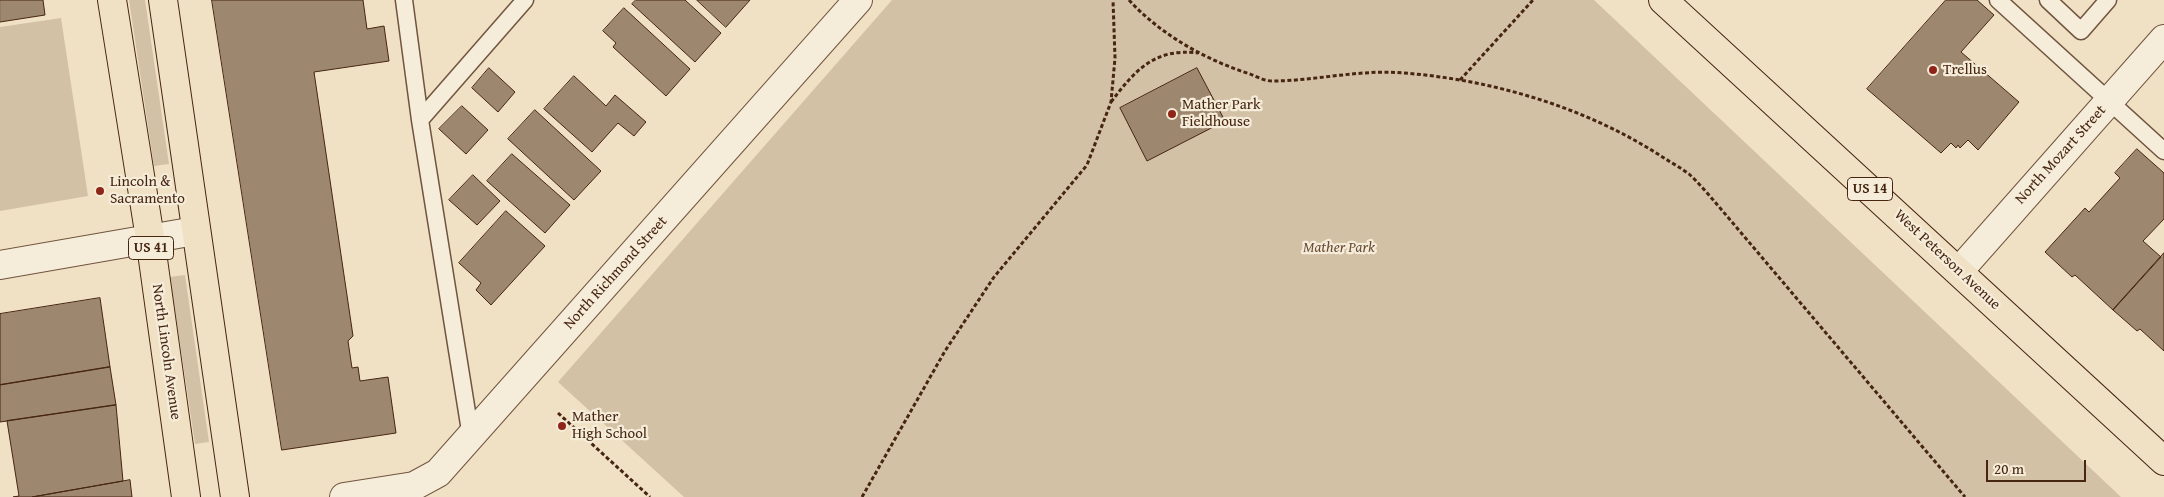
<!DOCTYPE html>
<html>
<head>
<meta charset="utf-8">
<style>
  body { margin:0 }
  #map { position:relative; width:2164px; height:497px; overflow:hidden; background:#f0e1c5; font-family:"Gentium Book Plus",serif }
  canvas { display:block }
  .scale { position:absolute; left:1986px; top:460px; width:100px; height:22px; box-sizing:border-box; border:2px solid #462511; border-top:0; padding-left:6px; font-size:15px; line-height:18px; white-space:nowrap; color:#462511; -webkit-text-stroke:4px #f5ecd9; paint-order:stroke }
</style>
</head>
<body>
<div id="map">
<canvas width="2164" height="497"></canvas>
<div class="scale">20 m</div>
</div>
<script>
const ctx = document.querySelector('canvas').getContext('2d');
ctx.lineJoin = 'round';
function paint(path, color) { ctx.fillStyle = color; ctx.fill(path, 'evenodd'); }
function stroke(path, color, width, dash) { ctx.strokeStyle = color; ctx.lineWidth = width; ctx.lineCap = dash ? 'butt' : 'round'; ctx.setLineDash(dash || []); ctx.stroke(path); }
function write(font, color, halo, rows, align = 'center') {
  ctx.font = font + ' "Gentium Book Plus",serif'; ctx.lineWidth = 4.5; ctx.setLineDash([]); ctx.textBaseline = 'middle'; ctx.strokeStyle = halo; ctx.fillStyle = color; for (const [text, x, y, turn = 0] of rows) {
    ctx.save(); ctx.translate(x, y); ctx.rotate((+turn || 0) * Math.PI / 180); ctx.textAlign = isNaN(turn) ? turn : align; if (halo) ctx.strokeText(text, 0, 0); ctx.fillText(text, 0, 0); ctx.restore();
  }
}
const green = new Path2D(`
  M129,0H145L169,164L154,166Z
  M892,0H1594L2121,497H684L558,382Z
  M61,18L88,196L0,211V27Z
  M185,275L209,442L195,444L170,277Z`);
const building = new Path2D(`
  M0,0H43L45,15L0,22Z
  M212,0H363L367,29L384,26L389,61L314,72L353,336L348,341L352,368L358,367L360,381L388,377L396,433L282,450Z
  M636,0H685L721,33L695,62L632,4Z
  M697,0H750L726,27Z
  M1946,0H1977L1994,15L1961,52L2019,102L1978,150L1968,140L1960,148L1958,145L1956,148L1951,143L1941,153L1867,89Z
  M624,8L690,69L666,96L613,47L616,43L603,31Z
  M489,68L515,92L498,112L472,88Z
  M1197,68L1225,121L1147,161L1120,108Z
  M574,76L606,106L615,95L646,122L634,136L618,123L592,152L544,109Z
  M462,106L488,130L466,154L439,129Z
  M535,110L601,171L574,200L508,139Z
  M2137,149L2164,173V219L2143,241L2161,257L2113,310L2075,275L2072,277L2045,252L2085,208L2089,212L2120,178L2115,173Z
  M512,154L570,205L545,233L487,181Z
  M473,175L500,201L477,225L449,200Z
  M506,211L545,246L491,305L476,290L481,283L459,263Z
  M2164,253V351L2140,329L2137,331L2113,310Z
  M100,298L110,367L0,385V314Z
  M110,367L116,405L0,422V385Z
  M116,405L123,481L32,497H13L19,496L7,421Z
  M130,480L132,497H32L123,481Z`);
const path = new Path2D(`
  M1129,0C1161,35 1206,60 1250,74C1257,77 1265,81 1272,81C1316,81 1359,69 1404,73C1494,80 1588,108 1664,158C1672,163 1681,168 1689,174C1698,182 1707,193 1715,202L1965,497
  M1460,80L1533,0
  M1111,102C1136,69 1155,48 1198,53
  M558,413L650,497
  M862,497L945,351L994,277L1087,165L1111,102L1115,58L1113,0`);
const lane = new Path2D(`
  M404,0L420,120L471,437
  M1998,0L2164,151
  M2048,0L2081,31L2108,0
  M420,120L525,0`);
const street = new Path2D(`
  M0,265L195,231
  M1959,271L2164,39
  M344,497L414,486L438,473L858,0`);
const primary = new Path2D(`
  M112,0L150,238L186,497
  M163,0L235,497
  M1663,0L2164,461`);
const markers = [
  [1933,70,5,"#8f2418"],
  [1172,114,5,"#8f2418"],
  [100,191,5,"#8f2418"],
  [562,426,5,"#8f2418"]
];
const shields = [
  [1870,189,45],
  [151,248,45]
];
const shieldNames = [
  ["US 14",1870,189],
  ["US 41",151,248]
];
const poiNames = [
  ["Trellus",1943,70],
  ["Mather Park",1182,105],
  ["Fieldhouse",1182,122],
  ["Lincoln &",110,182],
  ["Sacramento",110,199],
  ["Mather",572,417],
  ["High School",572,434]
];
const streetNames = [
  ["North Mozart Street",2061,155,-48],
  ["West Peterson Avenue",1947,260,43],
  ["North Richmond Street",616,273,-48],
  ["North Lincoln Avenue",166,352,82]
];
const parkNames = [
  ["Mather Park",1339,248]
];
paint(green, '#d3c1a6');
paint(building, '#9e876f');
stroke(building, '#462511', 1);
stroke(lane, '#70543e', 19);
stroke(street, '#70543e', 30);
stroke(primary, '#462511', 30);
stroke(path, '#462511', 3, [4, 2.5]);
stroke(lane, '#f5ecd9', 16);
stroke(street, '#f5ecd9', 28);
stroke(primary, '#f0e1c5', 28);
for (const [x, y, r, color] of markers) { const dot = new Path2D(); dot.arc(x, y, r, 0, 2 * Math.PI); ctx.fillStyle = color; ctx.fill(dot); stroke(dot, '#f5ecd9', 2); }
for (const [x, y, w] of shields) { const box = new Path2D(); box.roundRect(x - w / 2, y - 11.5, w, 23, 4); ctx.fillStyle = '#f5ecd9'; ctx.fill(box); stroke(box, '#462511', 1); }
write('bold 14px', '#462511', null, shieldNames);
write('15px', '#462511', '#f5ecd9', poiNames, 'left');
write('15px', '#462511', '#f5ecd9', streetNames);
write('italic 15px', '#694c36', '#f5ecd9', parkNames);
</script>
</body>
</html>
